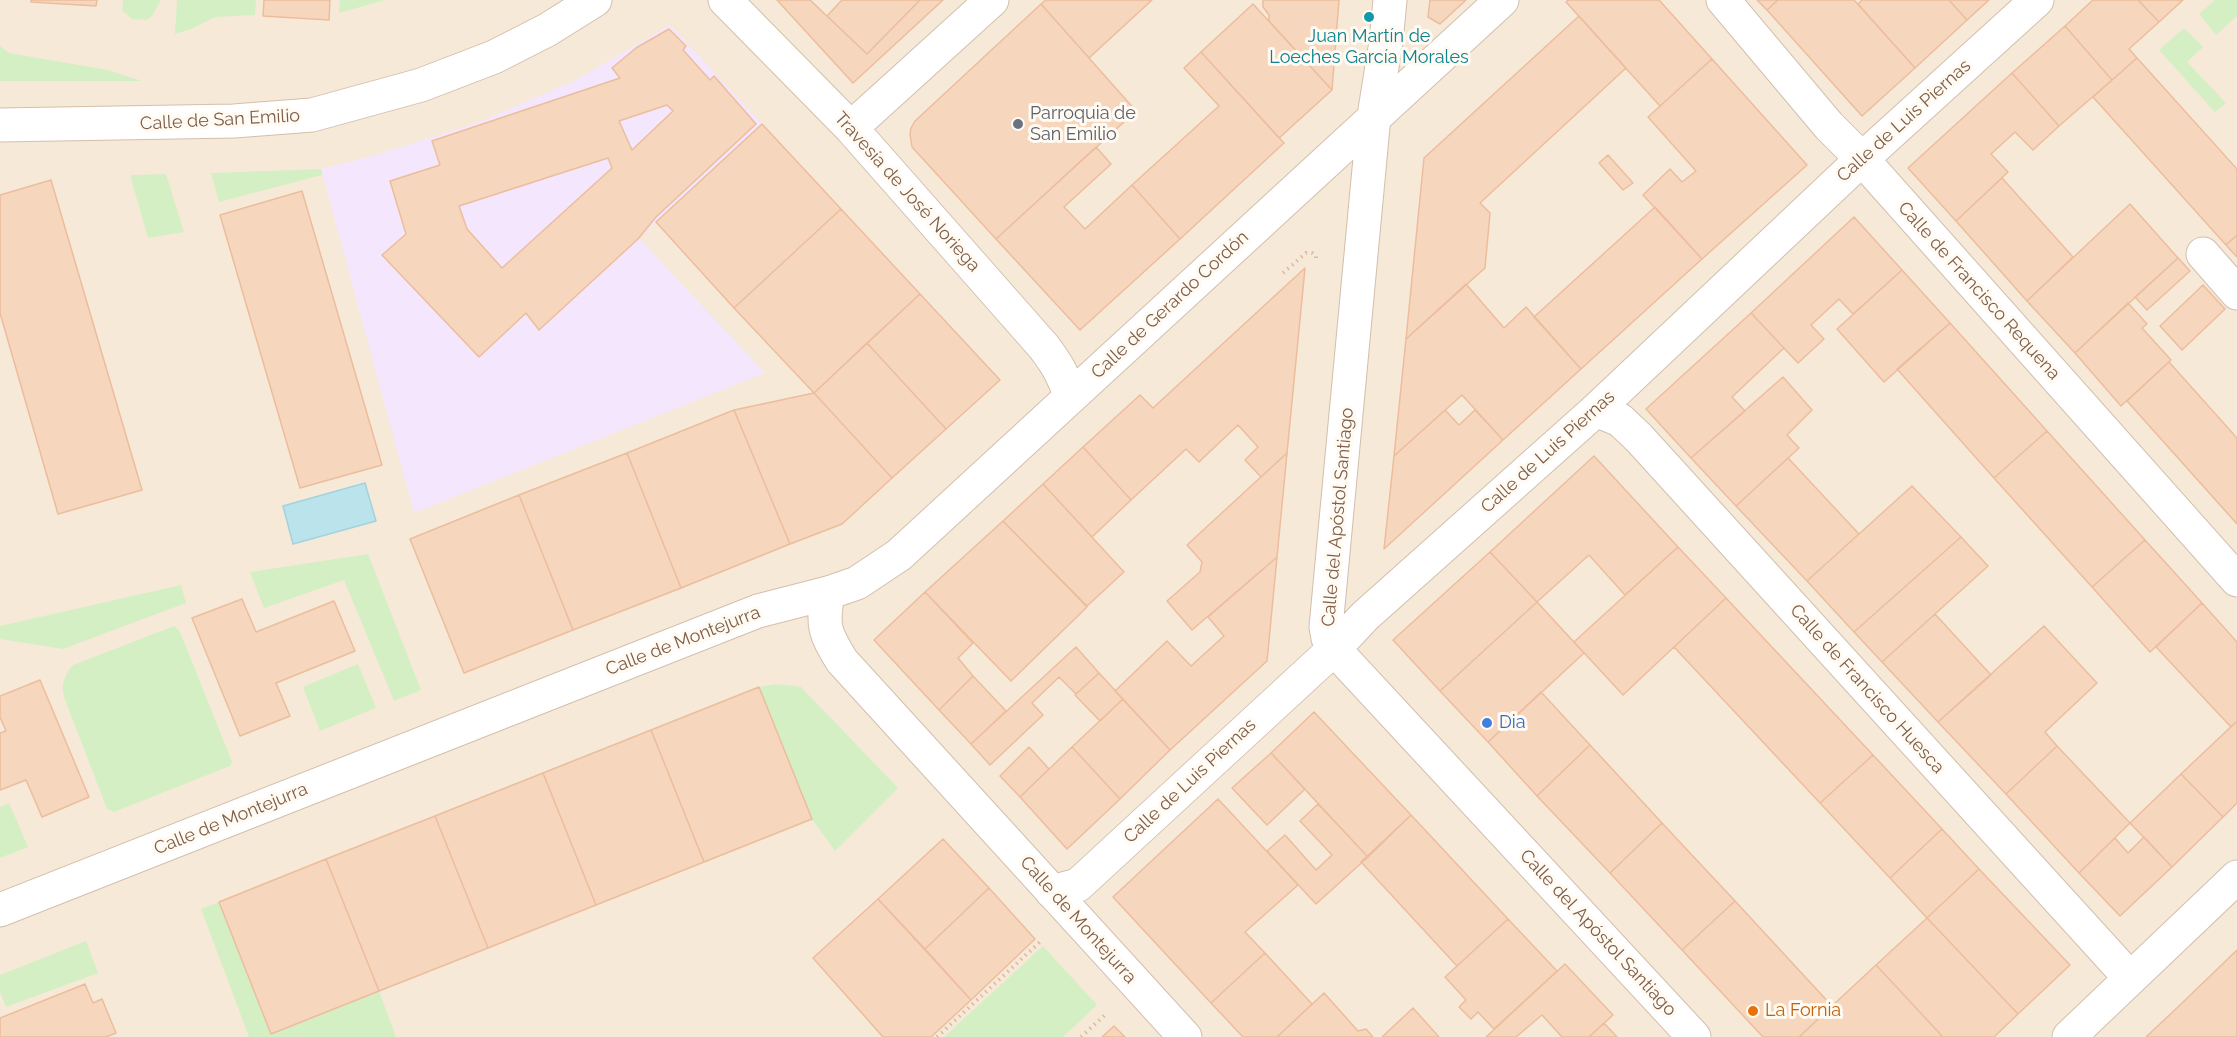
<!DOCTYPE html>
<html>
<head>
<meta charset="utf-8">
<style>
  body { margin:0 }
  canvas { display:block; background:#fff7ea }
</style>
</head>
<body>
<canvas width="2237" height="1037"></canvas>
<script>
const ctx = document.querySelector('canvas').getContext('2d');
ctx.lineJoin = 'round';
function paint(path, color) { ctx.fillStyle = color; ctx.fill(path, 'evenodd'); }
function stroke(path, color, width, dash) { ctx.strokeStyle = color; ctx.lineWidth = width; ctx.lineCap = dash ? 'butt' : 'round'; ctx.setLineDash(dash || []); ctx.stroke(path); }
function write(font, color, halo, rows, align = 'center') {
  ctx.font = font + ' Raleway,sans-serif'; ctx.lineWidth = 6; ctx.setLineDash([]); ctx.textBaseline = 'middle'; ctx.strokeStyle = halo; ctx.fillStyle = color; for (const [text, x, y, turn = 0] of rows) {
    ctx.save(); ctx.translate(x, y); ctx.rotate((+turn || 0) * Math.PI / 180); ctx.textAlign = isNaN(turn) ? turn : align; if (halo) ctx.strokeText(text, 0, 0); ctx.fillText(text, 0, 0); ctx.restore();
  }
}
const residential = new Path2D(`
  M0,0H2237V1037H0Z`);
const education = new Path2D(`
  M670,25L762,124L639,238L765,373L414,513L321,169L372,156L477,123L574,81Z`);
const green = new Path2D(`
  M123,0H161L152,16L146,20L132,19L122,10Z
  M177,0H256L255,15L215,17L191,29L175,34Z
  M340,0H385L339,13Z
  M2215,0H2237V16L2216,35L2199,14Z
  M2184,28L2203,47L2187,62L2226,103L2215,112L2159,50Z
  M0,46L9,53L108,70L142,81H0Z
  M321,169L322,175L219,202L211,173Z
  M166,174L184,232L148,238L130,175Z
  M368,554L421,690L394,701L344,580L264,608L250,572Z
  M181,585L186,603L63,649L0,639V626Z
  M174,626L179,630L185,644L232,762L230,766L114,812L107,809L64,697C61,683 64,676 73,665Z
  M358,664L376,708L320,731L303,687Z
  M777,684L801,687L898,788L835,851L812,819L759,687Z
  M9,803L28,847L0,858V807Z
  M219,902L271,1034L379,991L396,1037H249L201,909Z
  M86,941L98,973L6,1007L0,992V975Z
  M1043,946L1097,1005L1063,1037H944Z`);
const water = new Path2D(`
  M365,483L376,521L293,544L283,506Z`);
const building = new Path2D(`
  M31,0H97L96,6L31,2Z
  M264,0H330L329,20L263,16Z
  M777,0H810L867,54L920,0H943L853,83Z
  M842,0H920L867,54L827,16Z
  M1046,0H1152L1089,58L1041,4Z
  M1263,0H1339L1332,90L1269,21V15L1263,7Z
  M1430,0H1466L1440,24L1428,17Z
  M1568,0H1659L1712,59L1660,106L1566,2Z
  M1757,0H1778L1767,10Z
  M1778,0H1854L1915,68L1862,116L1767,10Z
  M1862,0H1949L1967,20L1915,68L1858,4Z
  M1949,0H1989L1967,20Z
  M2093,0H2138L2159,22L2129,49L2137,58L2112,80L2065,26Z
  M2138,0H2183L2159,22Z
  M1041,4L1136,111L996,239L912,147L910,134L911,128L915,121Z
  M1253,4L1332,90L1279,138L1201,52Z
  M1579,16L1626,68L1480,203L1490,213L1485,268L1406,339L1424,158Z
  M2065,26L2112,80L2059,126L2012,73Z
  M669,29L686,46L683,50L710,80L714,76L756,124L656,217L638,239L539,330L526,313L479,357L382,255L406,234L390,181L440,165L432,141L620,78L612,68L636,48ZM667,105L673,111L632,150L619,121ZM608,158L612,168L502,268L467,229L459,206Z
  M1201,52L1284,143L1180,239L1132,185L1219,106L1184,68Z
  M2137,58L2237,169V235L2226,245L2093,97Z
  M1712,59L1807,165L1702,259L1643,195L1670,169L1682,182L1696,171L1648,117Z
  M2012,73L2059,126L2033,150L2015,132L1991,154L2008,172L1956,221L1908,168Z
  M762,124L841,209L734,308L656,222Z
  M1096,147L1111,164L1064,207L1085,229L1132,185L1180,239L1080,330L996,239Z
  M1608,155L1633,183L1623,190L1599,163Z
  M2002,178L2073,257L2027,301L1956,221Z
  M51,180L142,490L58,514L0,313V195Z
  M302,191L382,465L300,488L220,215Z
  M2130,204L2178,258L2075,353L2027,301Z
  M1655,207L1702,259L1581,369L1534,317Z
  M841,209L920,294L814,393L734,308Z
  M1854,217L1902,270L1853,314L1839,299L1811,325L1824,339L1798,363L1751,313Z
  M2237,235V257L2226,245Z
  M2178,258L2190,271L2147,310L2135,297Z
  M1305,268L1287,453L1261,477L1245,460L1258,447L1238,425L1199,462L1186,449L1131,500L1083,447L1140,395L1153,408Z
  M1902,270L1950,323L1884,382L1837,329Z
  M1466,284L1504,328L1526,307L1581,369L1503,440L1462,395L1394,456L1406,339Z
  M2203,285L2225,309L2182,350L2160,326Z
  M920,294L1000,380L946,429L867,343Z
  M2128,303L2147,324L2142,328L2171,360L2121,406L2075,353Z
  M1751,313L1784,348L1732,397L1745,411L1691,458L1646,409Z
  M1950,323L2047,431L1994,478L1897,369Z
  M867,343L946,429L892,478L814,393Z
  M2169,362L2237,438V524L2127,401Z
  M1783,377L1812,410L1787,435L1799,448L1736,506L1691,458Z
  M814,393L892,478L842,524L790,544L734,410Z
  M734,410L790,544L681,588L627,453Z
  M1445,410L1459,425L1475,410L1503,440L1384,549L1394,456Z
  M2047,431L2145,540L2092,587L1994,478Z
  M1083,447L1131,500L1092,537L1043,484Z
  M627,453L681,588L573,630L519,495Z
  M1287,453L1277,557L1192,630L1167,601L1200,572L1202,562L1187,545Z
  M1594,456L1678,547L1625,595L1589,555L1537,602L1490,552Z
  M1788,458L1859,534L1807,581L1736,506Z
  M1043,484L1124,572L1087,606L1003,521Z
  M1912,486L1961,537L1854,632L1807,581Z
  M519,495L573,630L464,673L410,539Z
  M1003,521L1087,607L1011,681L925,592Z
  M1961,537L1988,566L1882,662L1854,632Z
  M2145,540L2202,603L2150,652L2092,587Z
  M1678,547L1726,598L1623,695L1574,642Z
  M1490,552L1537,602L1440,691L1393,640Z
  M1277,557L1267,661L1170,750L1115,691L1167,641L1191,666L1224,636L1208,617Z
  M925,592L973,643L958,658L973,676L939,710L874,640Z
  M1726,598L1873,755L1820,803L1674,647Z
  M242,599L256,632L334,601L355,651L276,683L290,716L240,736L192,618Z
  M1537,602L1584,653L1488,742L1440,691Z
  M2202,603L2237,642V721L2231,727L2156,647Z
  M1935,614L1991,675L1938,722L1882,662Z
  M2044,626L2097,683L2045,732L2057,746L2006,794L1938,722Z
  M1076,647L1099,673L1076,694L1059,677L1032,703L1043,715L990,765L971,744Z
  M1099,673L1123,699L1100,721L1075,695Z
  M973,676L1006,711L971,744L939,710Z
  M40,680L89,797L42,817L26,780L0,790V733L6,731L0,717V696Z
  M759,687L812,819L704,862L651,730Z
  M1541,692L1590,745L1537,796L1488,742Z
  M1123,699L1170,750L1120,799L1072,747Z
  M1314,712L1411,815L1368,857L1271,753Z
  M2237,721V803L2223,817L2181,774Z
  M651,730L704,862L596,905L543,773Z
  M1590,745L1662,823L1610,873L1537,796Z
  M2057,746L2130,823L2079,873L2006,794Z
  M1029,747L1049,769L1020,797L1000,776Z
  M1072,747L1120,799L1067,849L1020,797Z
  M1271,753L1305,789L1267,825L1232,788Z
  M1873,755L1942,829L1890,878L1820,803Z
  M543,773L596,905L488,948L435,816Z
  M2181,774L2223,817L2172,867L2130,823Z
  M1218,799L1298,885L1245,932L1265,953L1211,1003L1113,897Z
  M1318,804L1368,857L1316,904L1267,851L1285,835L1316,870L1332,855L1300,821Z
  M1411,815L1508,919L1457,966L1361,862Z
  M435,816L488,948L379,991L326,859Z
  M1662,823L1735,901L1682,950L1610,873Z
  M1942,829L1979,869L1927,918L1890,878Z
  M2144,837L2172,867L2120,916L2079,873L2115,838L2128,853Z
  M943,839L989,888L925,949L878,899Z
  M326,859L379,991L271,1034L219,902Z
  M1979,869L2070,965L2018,1014L1927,918Z
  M989,888L1035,939L971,1000L925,949Z
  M878,899L971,1000L931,1037H883L813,958Z
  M1735,901L1832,1006L1799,1037H1763L1682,950Z
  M1927,918L2018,1014L1994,1037H1943L1876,965Z
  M1508,919L1557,971L1494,1029L1478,1012L1471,1019L1459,1007L1466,1000L1445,977Z
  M2237,950V1037H2146L2179,1006Z
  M1265,953L1312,1004L1277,1037H1243L1211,1003Z
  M1565,964L1613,1015L1589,1037H1562L1542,1015L1516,1037H1486Z
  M1876,965L1943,1037H1799L1832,1006Z
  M85,984L93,1003L102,999L116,1033L106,1037H0V1018Z
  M1324,993L1358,1031L1366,1029L1373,1037H1277Z
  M1413,1008L1439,1037H1382Z
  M1604,1023L1617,1037H1589Z
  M1114,1026L1125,1037H1102Z`);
const path = new Path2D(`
  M1283,273L1306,253H1312L1316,256V258
  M937,1037L1042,940
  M1081,1037L1107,1013`);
const minor = new Path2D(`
  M725,0L851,128L1044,347C1056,363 1065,377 1070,397
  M1390,0L1386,42L1374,116L1326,627L1328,638L1334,649L1694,1037
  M1723,0L1829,126L1862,159L2237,580
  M0,125L234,121L312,115L421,85L494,57L547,30L595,0
  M851,128L992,0
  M2203,254L2237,293
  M1596,410L1620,420L1639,438L2130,978
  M828,593C822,626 824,632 842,661L1185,1037
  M1052,892L1078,885L1334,649L1365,616L1596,410L1862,159L2037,0
  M0,910L758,611L828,593L857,583L899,555L1502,0
  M2069,1037L2237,877`);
const markers = [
  [1369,17,6,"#0f9aa8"],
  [1018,124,6,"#6b7280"],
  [1487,723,6,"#3f7fe0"],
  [1753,1011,6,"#e8710a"]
];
const cultureNames = [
  ["Juan Martín de",1369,37],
  ["Loeches García Morales",1369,58]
];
const worshipNames = [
  ["Parroquia de",1030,114],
  ["San Emilio",1030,135]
];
const streetNames = [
  ["Calle de San Emilio",220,120,-3],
  ["Calle de Luis Piernas",1904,121,-42],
  ["Travesía de José Noriega",907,192,48],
  ["Calle de Francisco Requena",1979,291,48],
  ["Calle de Gerardo Cordón",1170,305,-43],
  ["Calle de Luis Piernas",1548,452,-42],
  ["Calle del Apóstol Santiago",1338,517,-85],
  ["Calle de Montejurra",683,641,-21],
  ["Calle de Francisco Huesca",1867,689,48],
  ["Calle de Luis Piernas",1190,781,-43],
  ["Calle de Montejurra",231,819,-22],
  ["Calle de Montejurra",1078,920,48],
  ["Calle del Apóstol Santiago",1598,933,47]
];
const shopNames = [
  ["Dia",1499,723]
];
const foodNames = [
  ["La Fornia",1765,1011]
];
paint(residential, '#f7e9d7');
paint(education, '#f4e6fc');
paint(green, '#d5efc5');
paint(water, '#bbe3ec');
stroke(water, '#a0d3df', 1.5);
paint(building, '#f7d6be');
stroke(building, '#ecbd9c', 1.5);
stroke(minor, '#d3bfad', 35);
stroke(path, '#deb9a0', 4, [1.5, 4.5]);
stroke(minor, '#fff', 33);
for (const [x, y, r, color] of markers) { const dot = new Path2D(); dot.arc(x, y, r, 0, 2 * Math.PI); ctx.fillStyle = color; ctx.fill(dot); stroke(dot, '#fffaf2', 2); }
write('18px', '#0d838f', '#fffaf2', cultureNames);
write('18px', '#5b616d', '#fffaf2', worshipNames, 'left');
write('18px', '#7e5d49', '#fffaf2', streetNames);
write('18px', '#366cbe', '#fffaf2', shopNames, 'left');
write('18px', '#c56008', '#fffaf2', foodNames, 'left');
</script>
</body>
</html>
